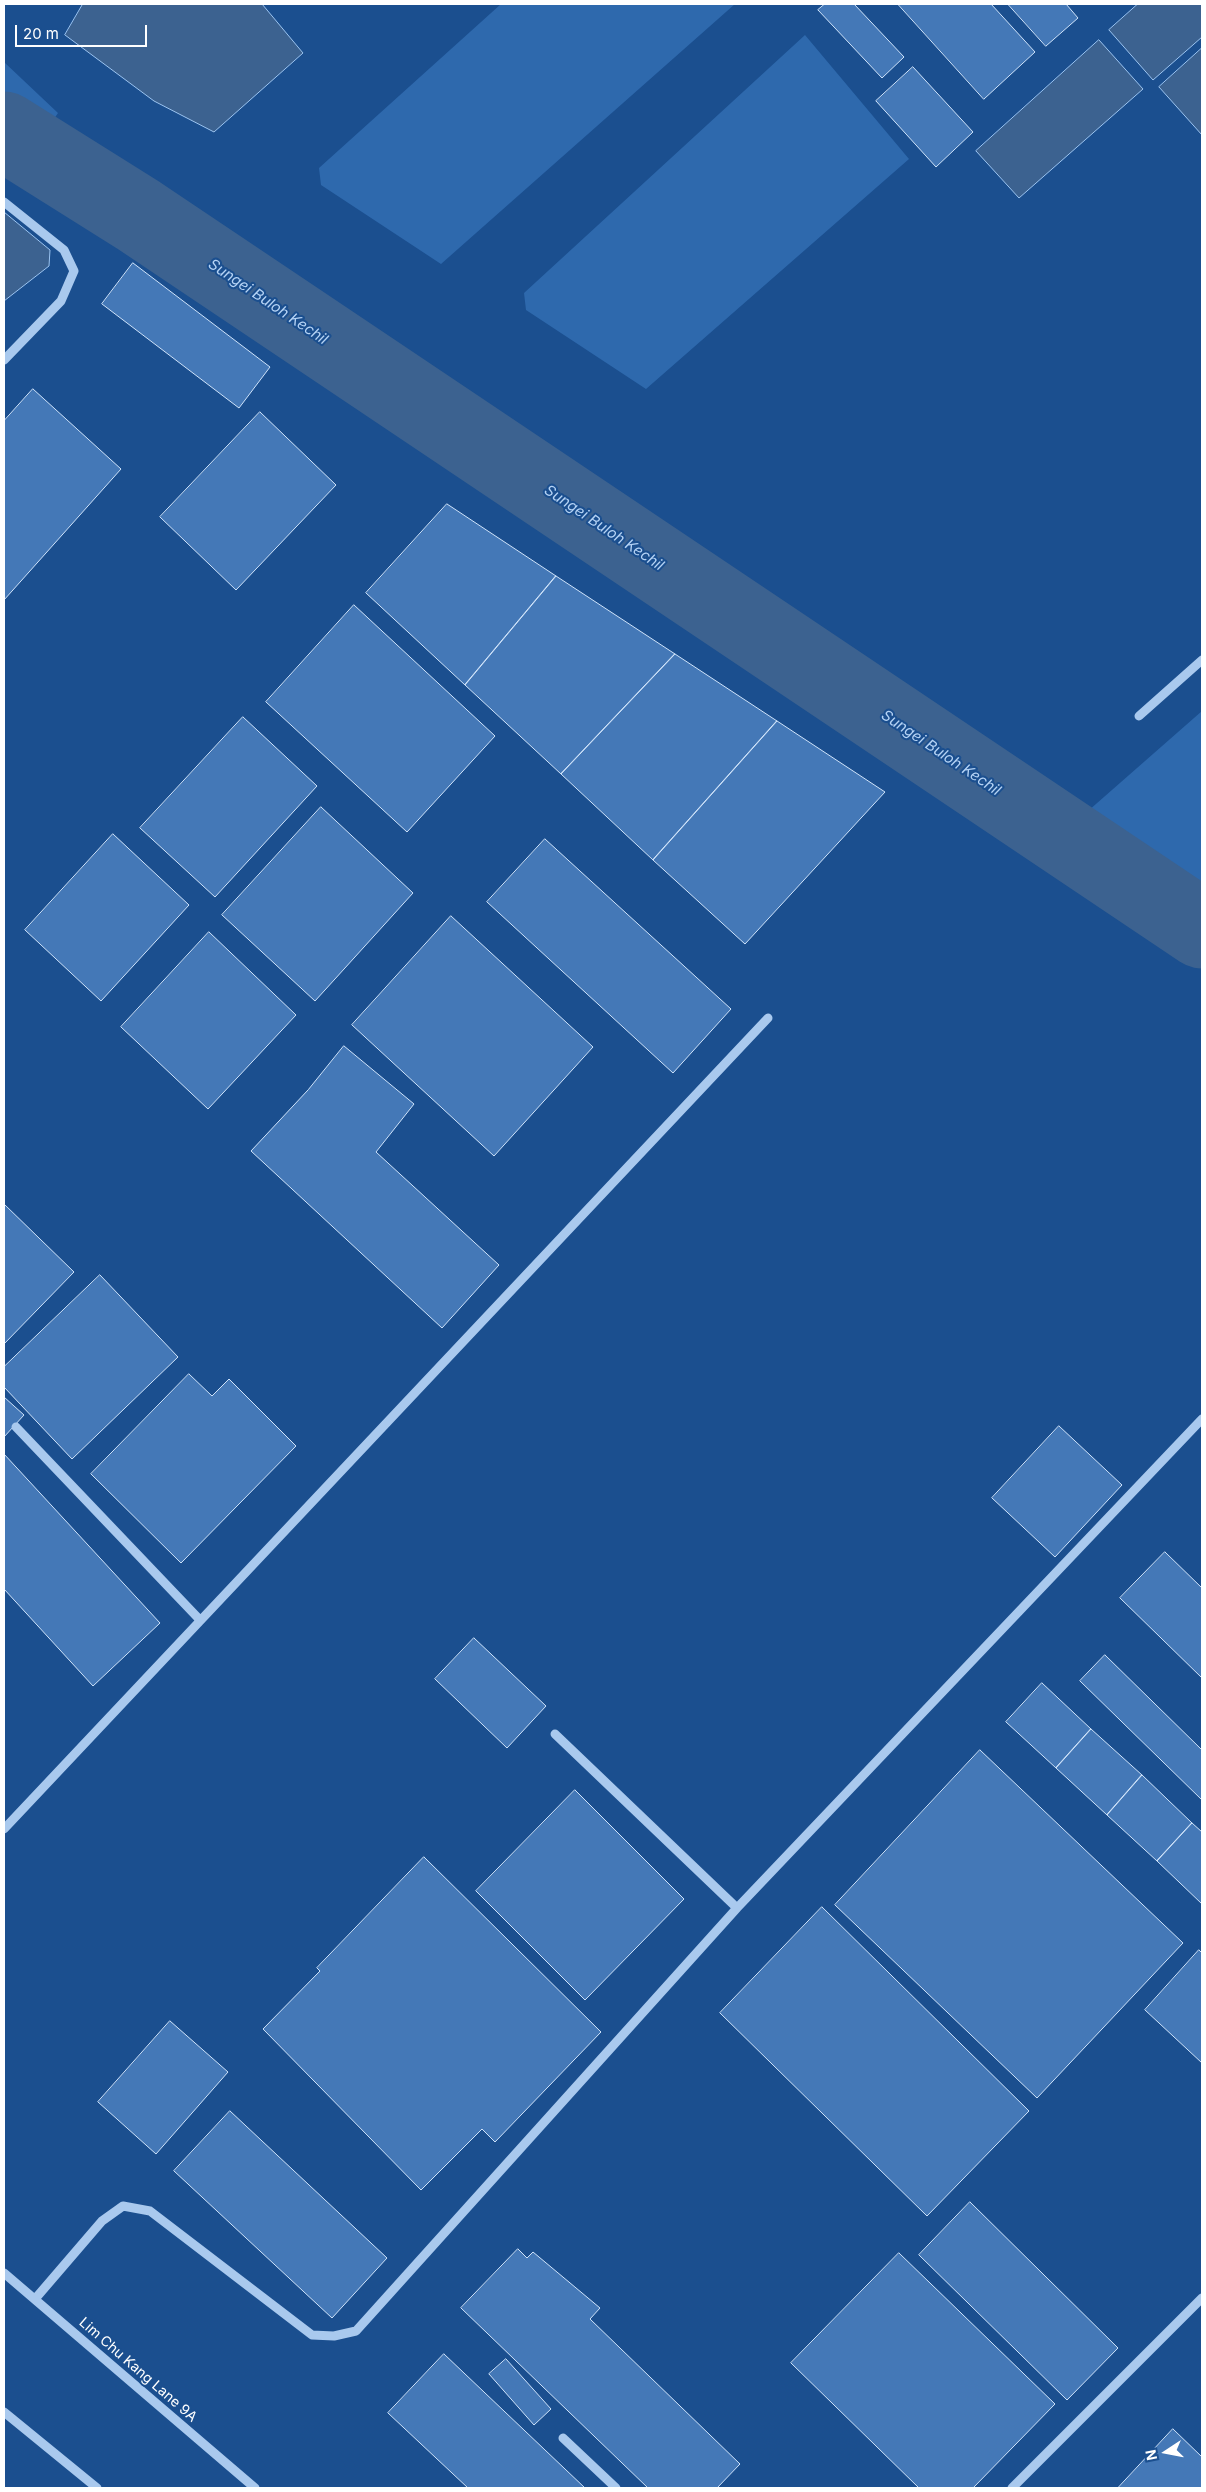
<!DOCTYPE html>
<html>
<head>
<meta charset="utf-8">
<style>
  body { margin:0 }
  #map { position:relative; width:1206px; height:2492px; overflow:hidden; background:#1b4f8f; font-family:Inter,sans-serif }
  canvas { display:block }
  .frame { position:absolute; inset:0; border:5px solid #fff; pointer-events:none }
  .north { position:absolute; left:1141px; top:2427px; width:50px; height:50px; -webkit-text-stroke:4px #1b4f8f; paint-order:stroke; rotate:259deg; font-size:14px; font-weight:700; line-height:20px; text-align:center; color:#fff }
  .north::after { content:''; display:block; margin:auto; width:18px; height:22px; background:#fff; clip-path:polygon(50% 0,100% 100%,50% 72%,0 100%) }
  .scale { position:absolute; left:15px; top:25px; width:132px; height:22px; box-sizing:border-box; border:2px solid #fff; border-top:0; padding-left:6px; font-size:15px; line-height:18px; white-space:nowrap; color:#fff; -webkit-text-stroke:4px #1b4f8f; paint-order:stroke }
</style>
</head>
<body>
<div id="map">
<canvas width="1206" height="2492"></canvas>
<div class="frame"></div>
<div class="north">N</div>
<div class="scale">20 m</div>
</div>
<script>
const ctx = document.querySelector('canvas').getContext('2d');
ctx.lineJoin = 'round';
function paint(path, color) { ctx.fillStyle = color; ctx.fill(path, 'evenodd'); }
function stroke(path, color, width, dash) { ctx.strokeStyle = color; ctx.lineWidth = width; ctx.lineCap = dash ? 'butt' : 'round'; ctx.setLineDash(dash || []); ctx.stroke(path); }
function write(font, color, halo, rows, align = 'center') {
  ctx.font = font + ' Inter,sans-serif'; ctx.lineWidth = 4; ctx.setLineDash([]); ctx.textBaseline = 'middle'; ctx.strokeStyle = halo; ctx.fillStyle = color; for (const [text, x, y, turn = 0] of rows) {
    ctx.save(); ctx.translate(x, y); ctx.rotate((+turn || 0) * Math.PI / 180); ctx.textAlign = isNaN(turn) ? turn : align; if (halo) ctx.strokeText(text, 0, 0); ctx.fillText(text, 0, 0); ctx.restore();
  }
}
const green = new Path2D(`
  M501,4H735L441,264L321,185L319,168Z
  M805,35L909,159L646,389L526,310L524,293Z
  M4,62L58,113L19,170L4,169Z
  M1202,711V888L1088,811Z`);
const water = new Path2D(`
  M83,4H262L303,53L214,132L154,101L65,35Z
  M1138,4H1202V37L1153,80L1109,30Z
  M1099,40L1143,89L1019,198L976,151Z
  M1202,48V135L1159,87Z
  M4,212L50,250L49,266L4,301Z`);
const river = new Path2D(`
  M4,131L138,215L1202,929`);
const building = new Path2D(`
  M825,4H854L904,57L882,78L818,10Z
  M898,4H991L1035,52L984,99Z
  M1008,4H1066L1078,18L1046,46Z
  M913,67L973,132L936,167L876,101Z
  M133,263L270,367L239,408L102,304Z
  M33,389L121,469L4,600V421Z
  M260,412L336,485L236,590L160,517Z
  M447,504L556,576L465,685L366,593Z
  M556,576L675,654L561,774L465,685Z
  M354,605L495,736L407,832L266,702Z
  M675,654L777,721L653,860L561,774Z
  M243,717L317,786L215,897L140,828Z
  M777,721L885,792L745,944L653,860Z
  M321,807L413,893L315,1001L222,915Z
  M113,834L189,905L101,1001L25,930Z
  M545,839L731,1009L673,1073L487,902Z
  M451,916L593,1047L494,1156L352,1025Z
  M209,932L296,1015L208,1109L121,1027Z
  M344,1046L414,1104L376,1152L499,1265L442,1328L251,1151L308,1090Z
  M4,1204L74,1272L4,1344Z
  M100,1275L178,1357L72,1459L4,1387V1367Z
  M189,1374L212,1396L229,1379L296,1446L181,1563L91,1474Z
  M4,1397L24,1415L4,1437Z
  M1059,1426L1122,1485L1055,1557L992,1498Z
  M4,1454L160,1623L93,1686L4,1589Z
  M1165,1552L1202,1588V1678L1120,1598Z
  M474,1638L546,1706L507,1748L435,1679Z
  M1105,1655L1202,1750V1800L1080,1681Z
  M1042,1683L1091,1729L1056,1768L1006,1722Z
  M1091,1729L1142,1775L1107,1815L1056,1768Z
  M980,1750L1183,1943L1037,2098L835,1905Z
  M1142,1775L1192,1823L1157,1861L1107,1815Z
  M575,1790L684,1899L585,2000L476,1891Z
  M1192,1823L1202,1832V1904L1157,1861Z
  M424,1857L601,2032L495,2142L482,2129L421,2190L263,2029L320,1971L317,1968Z
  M822,1907L1029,2111L927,2216L720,2013Z
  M1199,1950L1202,1953V2063L1145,2010Z
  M170,2021L228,2072L156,2154L98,2102Z
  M230,2111L387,2258L332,2318L174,2171Z
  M970,2202L1118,2348L1067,2400L919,2255Z
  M518,2249L527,2258L533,2252L600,2308L590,2319L740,2464L717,2488H648L461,2308Z
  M899,2253L1055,2404L973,2488H919L791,2363Z
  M444,2354L585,2488H468L388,2413Z
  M506,2359L551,2409L534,2425L489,2374Z
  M1173,2429L1202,2457V2488H1118Z`);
const minor = new Path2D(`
  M4,202L64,250L74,271L61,301L4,360
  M1139,716L1202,660
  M16,1427L200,1620
  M555,1734L737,1908
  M4,1829L768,1018
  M4,2273L255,2488
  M35,2299L102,2221L123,2206L150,2211L312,2335L334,2336L356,2331L737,1908L1202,1419
  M4,2412L97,2488
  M563,2438L616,2488
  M1012,2488L1202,2298`);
const streetNames = [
  ["Lim Chu Kang Lane 9A",138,2370,41]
];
const waterNames = [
  ["Sungei Buloh Kechil",268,302,34],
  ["Sungei Buloh Kechil",604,528,34],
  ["Sungei Buloh Kechil",941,753,34]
];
paint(green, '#2e69ad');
paint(water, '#3c6290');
stroke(water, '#9cc4f0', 1);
stroke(river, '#3c6290', 79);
paint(building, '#4478b7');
stroke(building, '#cfe3fa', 1);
stroke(minor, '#a9c9ee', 9);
write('14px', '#fff', '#1b4f8f', streetNames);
write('italic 15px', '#b5d3f5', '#1b4f8f', waterNames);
</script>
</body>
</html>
